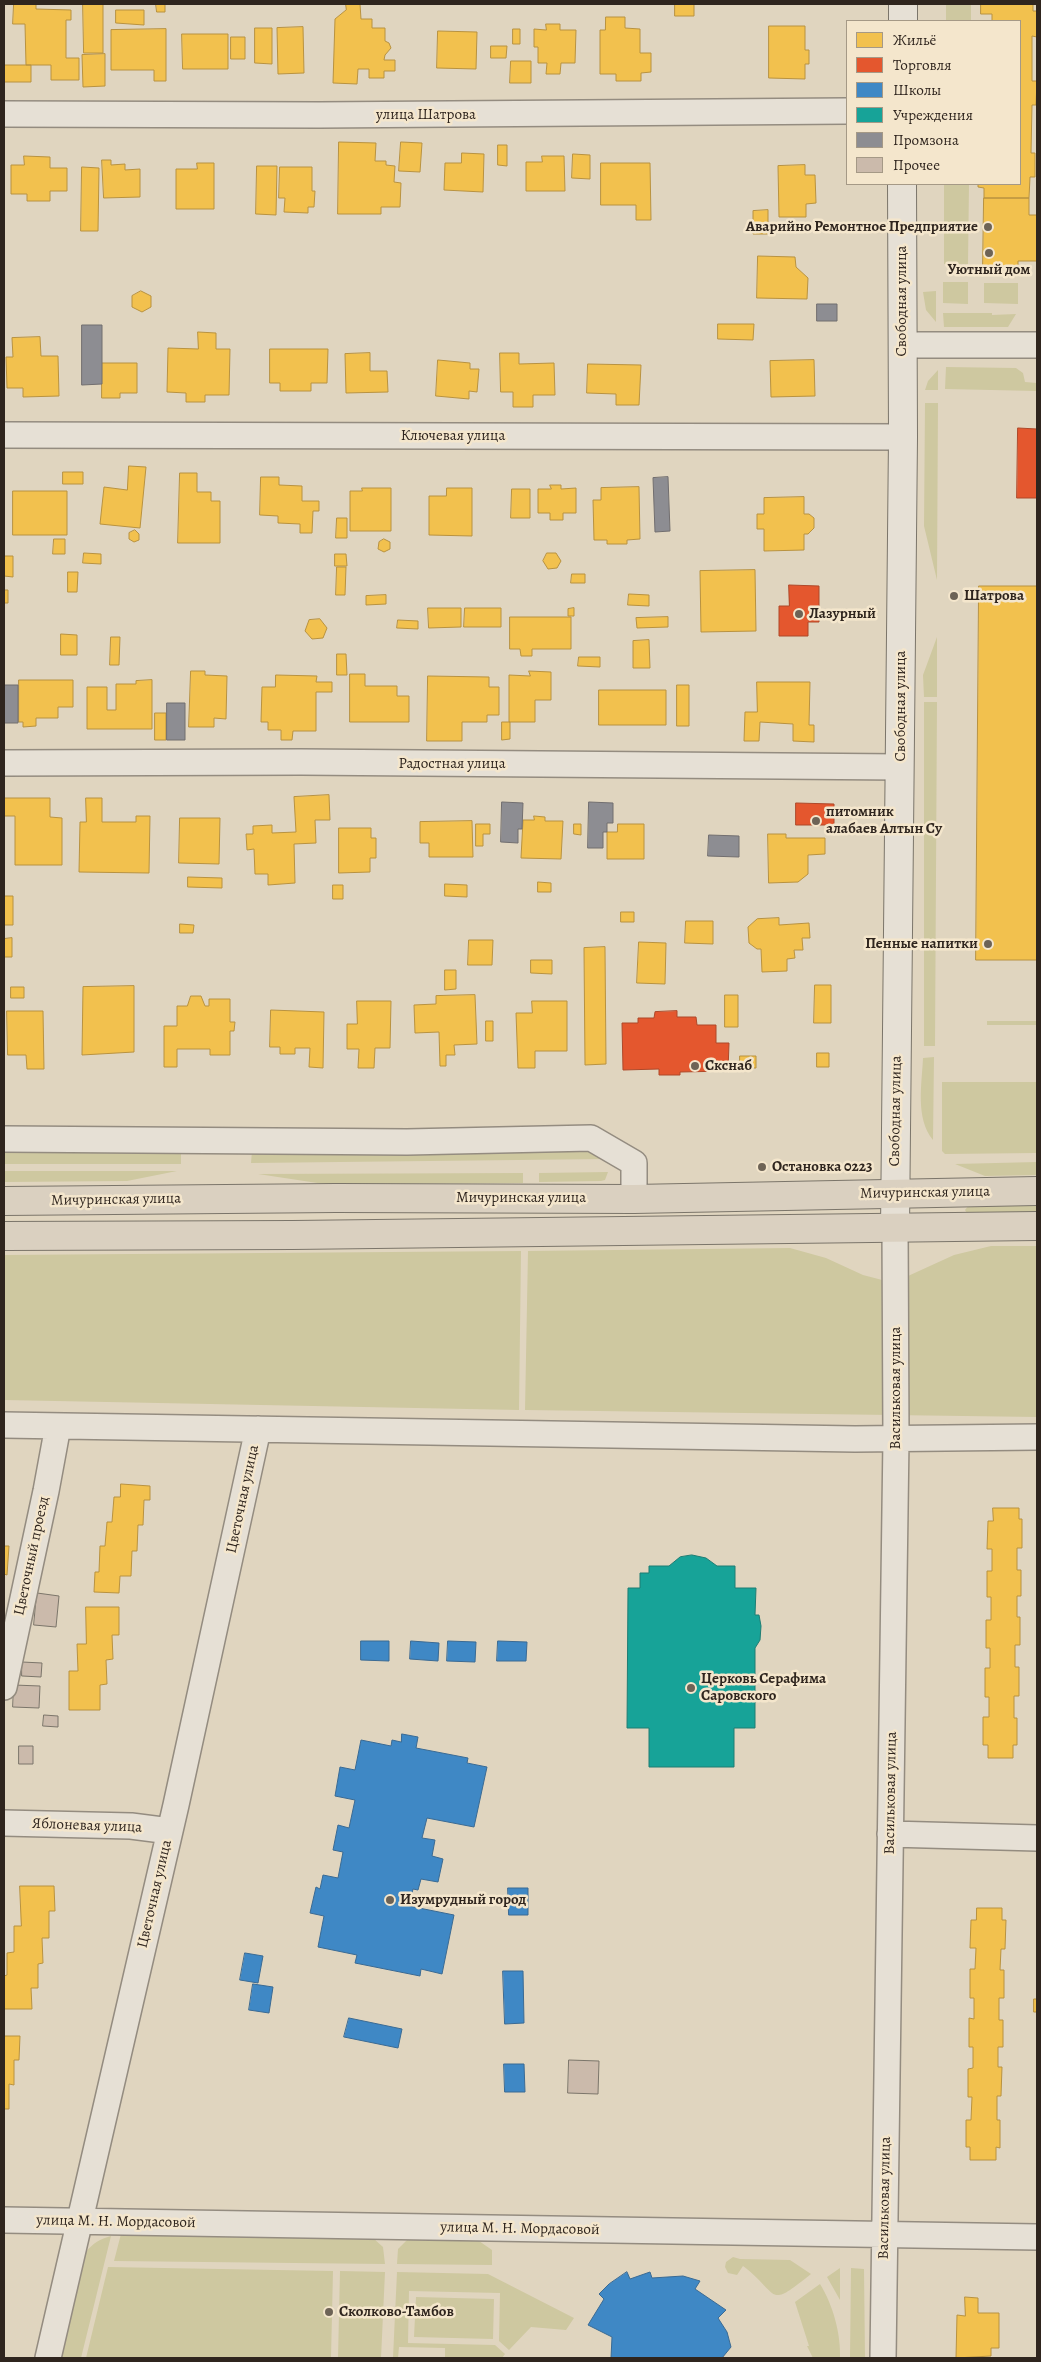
<!DOCTYPE html>
<html>
<head>
<meta charset="utf-8">
<style>
  body { margin:0 }
  #map { position:relative; width:1041px; height:2362px; overflow:hidden; background:#e0d5bf; font-family:Alegreya,serif }
  canvas { display:block }
  .frame { position:absolute; inset:0; border:5px solid #2f251e; pointer-events:none }
  .legend { position:absolute; left:846px; top:20px; width:175px; height:165px; box-sizing:border-box; background:#f4e6cc; border:1px solid #a59986; margin:0; padding:6px 9px; list-style:none; font-size:15px; color:#2f251e }
  .legend li { display:flex; align-items:center; gap:10px; height:25px }
  .legend b { width:25px; border:1px solid #a59986 }
</style>
</head>
<body>
<div id="map">
<canvas width="1041" height="2362"></canvas>
<div class="frame"></div>
<ul class="legend">
<li><b style="height:14px;background:#f2c14e"></b>Жильё</li>
<li><b style="height:14px;background:#e4572e"></b>Торговля</li>
<li><b style="height:14px;background:#3f88c5"></b>Школы</li>
<li><b style="height:14px;background:#17a398"></b>Учреждения</li>
<li><b style="height:14px;background:#8d8d92"></b>Промзона</li>
<li><b style="height:14px;background:#cbbaab"></b>Прочее</li>
</ul>
</div>
<script>
const ctx = document.querySelector('canvas').getContext('2d');
ctx.lineJoin = 'round';
function paint(path, color) { ctx.fillStyle = color; ctx.fill(path, 'evenodd'); }
function stroke(path, color, width, dash) { ctx.strokeStyle = color; ctx.lineWidth = width; ctx.lineCap = dash ? 'butt' : 'round'; ctx.setLineDash(dash || []); ctx.stroke(path); }
function write(font, color, halo, rows, align = 'center') {
  ctx.font = font + ' Alegreya,serif'; ctx.lineWidth = 5; ctx.setLineDash([]); ctx.textBaseline = 'middle'; ctx.strokeStyle = halo; ctx.fillStyle = color; for (const [text, x, y, turn = 0] of rows) {
    ctx.save(); ctx.translate(x, y); ctx.rotate((+turn || 0) * Math.PI / 180); ctx.textAlign = isNaN(turn) ? turn : align; if (halo) ctx.strokeText(text, 0, 0); ctx.fillText(text, 0, 0); ctx.restore();
  }
}
const green = new Path2D(`
  M946,4H971V20H946Z
  M944,184H969L968,264H944Z
  M943,282H968V304L943,303Z
  M984,283H1018V304L984,303Z
  M936,291V322L926,310L923,292Z
  M943,313H992V315L1016,314L1008,327H944Z
  M946,367L1016,368L1023,373L1025,382L1037,383V391L945,389Z
  M938,370V390H925L928,381Z
  M925,403H938L937,580L924,526Z
  M937,637V697H924L923,675Z
  M924,702H937L935,1046H924Z
  M987,1021H1037V1025H987Z
  M934,1057L933,1140C915,1118 922,1084 923,1058Z
  M942,1082H1037V1153L945,1154L942,1151Z
  M447,1149L593,1151L607,1159L251,1163L252,1151Z
  M4,1151H181V1164H4Z
  M1037,1162V1175L985,1176L955,1164Z
  M4,1171H177L127,1181L4,1182Z
  M608,1172L605,1180L601,1181L539,1182V1173Z
  M523,1173V1183L324,1184L258,1174Z
  M1037,1204V1215H968L965,1210L969,1205Z
  M991,1246H1037V1417L525,1410L528,1251L790,1248L826,1258L863,1275L886,1281L908,1276L954,1255Z
  M521,1251L519,1410L4,1400V1255Z
  M121,2234L373,2238L383,2247L385,2264L114,2261Z
  M111,2236L81,2358H61L86,2252C93,2243 100,2239 111,2236Z
  M407,2240L479,2241L492,2250V2265L397,2264L398,2249Z
  M733,2257L740,2259L790,2260L811,2274C766,2310 781,2295 743,2266L737,2275L728,2273L725,2267L726,2262Z
  M108,2267L333,2271L331,2358H86Z
  M840,2268V2300L827,2277Z
  M851,2268L864,2269L865,2358H850Z
  M340,2271L385,2272L381,2358H338Z
  M397,2272L488,2274L574,2318L566,2330L531,2327L509,2350L499,2341L500,2293L409,2291L408,2343L495,2345L505,2354L502,2358H445V2348L399,2347L398,2358H393Z
  M820,2284C833,2305 841,2334 840,2358H813L807,2346H809L795,2302Z
  M416,2297L494,2299L493,2339L414,2337Z`);
const homes = new Path2D(`
  M14,4H36V9L71,10V20H66V58H79V80H51V65H26L25,24H13Z
  M83,4H103V53H84Z
  M156,4H165V12H157Z
  M346,4H360L361,19H372V28H385V41L389,43L391,48L385,55L384,60H395V71H384V78H369V69H358L357,84L333,83L335,19L346,10Z
  M675,4H694V16H675Z
  M981,4H1033V11H1037V37L1032,36V81H1037L1036,105H1032L1031,153H1035V177H1030L1029,198H984V188L978,187V184H1020V21H992V14H981Z
  M116,10H144V25L116,23Z
  M606,17H625V28L640,29V53H651V72L641,73V81H616V74H600V30H605Z
  M546,24H560V30H576L575,63H561L560,74H546L547,63H538V47H534V29L546,30Z
  M769,26H805V50H809V64H805V79L769,78Z
  M303,27L304,73L278,74L277,28Z
  M255,28H272V64L255,63Z
  M166,29V81H154V70H111V30Z
  M513,29H520V44H513Z
  M438,31L477,32L476,69L437,68Z
  M182,34H228V69H183Z
  M231,37H245V59H231Z
  M491,46H507L506,58H491Z
  M105,54V86L83,87L82,55Z
  M511,61H531V83H510Z
  M4,65H31V82H4Z
  M339,142L376,143L375,161H386V165L395,166L394,182L401,183L400,207H381V214H338Z
  M401,142L422,143L420,172L399,171Z
  M498,145H507V166L498,165Z
  M462,153L484,154L483,192L444,190L445,163H461Z
  M573,154L590,155V179L572,178Z
  M24,156L50,157V168H67V191H50V201H27V194H11V165H24Z
  M542,156H564L565,191H526V162H542Z
  M102,160H111V165L125,164V170L140,169V197L104,198Z
  M197,163H214V209H176V169H197Z
  M601,163H650L651,220H636V205H601Z
  M805,165V175H815L816,203L806,204V217H779L778,166Z
  M257,166H277L276,215L256,214Z
  M82,167L99,168L98,231H81Z
  M280,167H312V191H315L314,207H308V213L284,212L285,198H279Z
  M984,198H1029V215H1037V266V261H1018V266H983Z
  M768,210V234H753V211Z
  M758,256L795,257L796,267L808,278L807,299L757,298Z
  M141,291L151,296V307L142,312L132,307V296Z
  M718,324H754L753,340L718,339Z
  M198,332L216,333V349H230L229,395H205V402H186V393L167,392L168,348L198,349Z
  M40,337L41,356H58L59,396L23,397V388H7L6,357H13L12,338Z
  M270,349H328L327,383H311V391H280V383H270Z
  M370,353V371H387L388,392L346,393L345,354Z
  M500,353H519V364L554,363L555,395H533V407H513V392H501Z
  M438,360L470,363V369H479L477,392L469,391V399L436,396Z
  M814,360L815,396L771,397L770,361Z
  M102,363H137V393H120V398H102Z
  M588,364L641,365L639,405H616V394L587,393Z
  M129,466L146,467L140,528L100,524L104,487L127,490Z
  M63,472H83V484H63Z
  M180,473H197V492H211V501H220V543H178Z
  M261,477H279V485L302,486V501H319V511H313L312,533H300V524L278,523V516L260,515Z
  M550,485H561V489L576,488V513H563V520H550V513H538V489H551Z
  M639,487L640,539L627,540V544H607V540H594L593,500H601V488Z
  M362,488H391V531H350V491H362Z
  M447,488H472V536L429,535V496H446Z
  M512,489H530V518H511Z
  M13,491H67V535H13Z
  M804,497V514H809L814,518V528L808,534H804V550L764,551V529H757V514H764V498Z
  M337,518H347V538H336Z
  M135,530L139,534V540L134,542L129,539V533Z
  M54,539H65V554H53Z
  M384,539L390,542V549L384,552L378,549L379,542Z
  M84,553L101,554V564L83,563Z
  M547,553H556L561,561L557,568L548,569L543,561Z
  M335,554H346L347,566H335Z
  M4,556H13V577L4,576Z
  M337,567H346L345,595H336Z
  M755,570L756,631L701,632L700,571Z
  M68,572H78L77,592H68Z
  M572,574H585V583H571Z
  M979,586H1037V960H976Z
  M4,590H8V603H4Z
  M629,594L649,595V606L628,605Z
  M386,595V604L366,605V596Z
  M428,608H461V627L429,628Z
  M465,608H501V627H464Z
  M574,608V616H568V609Z
  M510,617H571V649H532V656H521L520,649H510Z
  M668,617V627L637,628L636,618Z
  M320,619L327,628L323,638L312,639L305,631L309,620Z
  M398,620L418,621V629L397,628Z
  M61,634L77,635V655H61Z
  M111,637H120L119,665H110Z
  M649,640L650,668H633V641Z
  M337,654H346L347,675H337Z
  M579,657H600V667L578,666Z
  M191,671H205V675L227,676L226,719L214,718V727H189Z
  M529,671L551,672V700H535V722H509V675L530,676Z
  M350,674H365V686H397V696H409V722H350Z
  M276,675L317,676L316,682H332V692H316V731H293L292,740H281V730H268V722H261L262,687H275Z
  M428,676L489,677V687H499V715H487V722H462V741H427Z
  M19,680H73V707H58V718H36V726L23,727V722H19Z
  M152,680V729H87V687H107V710H116V684H136V681Z
  M757,682H810L809,725H814V742L793,741V724L760,722L759,741H744L745,712H757Z
  M677,685H689V726H677Z
  M599,690H666V725H599Z
  M155,713H166V740H155Z
  M502,722H510V739L502,740Z
  M329,795L330,820H315L316,843L294,844L295,883L268,885V874H255L254,849L247,850L246,834H253V826L272,825V833L296,832L294,797Z
  M4,798H50V817L62,818V865H15V816H4Z
  M86,798H102V822H136V816H150L149,873L79,872L80,822H86Z
  M534,816L545,817V821H563L561,859L521,858L523,820H534Z
  M180,818H220L219,864L179,863Z
  M472,821L473,857H429V843H420V822Z
  M476,824H490V834H483V846H476Z
  M574,824H581V835L574,834Z
  M618,824H644V859H607V832H617Z
  M339,828H371V838H376V858H370V872L339,873Z
  M768,834H786V838H825V854L808,855V874L798,882L769,883Z
  M188,877L222,878V888L188,887Z
  M538,882L551,883V892H538Z
  M445,884L467,885V897L445,896Z
  M333,885H343V899H333Z
  M4,896H13V925H4Z
  M621,912H634V922H621Z
  M779,918V925L809,923L810,938H802L803,950H794L795,958L787,959V971L762,972L761,949H757L749,943L748,927L757,919Z
  M686,921H713V944L685,943Z
  M180,924L194,925L193,933H180Z
  M12,938V957H4V939Z
  M469,940H493L492,965H468Z
  M639,942L666,943L665,984L637,983Z
  M605,947L606,1064L585,1065L584,948Z
  M531,960H552V974L531,973Z
  M445,970H456V989L445,990Z
  M815,985H831V1023H814Z
  M134,986V1052L82,1055L83,987Z
  M11,987H24V998H11Z
  M475,995L477,1044L454,1045L455,1055H446V1066H440L439,1032L415,1033L414,1005L436,1004V996Z
  M725,995H738V1027H725Z
  M191,996H201L205,1006H209V999H230V1022H235L234,1031H230V1055H210V1049H177V1067H164V1026H177V1006H187Z
  M357,1001H391L390,1048H375L374,1068H358L359,1049H347V1024H357Z
  M532,1001H567V1051H535V1068H518L516,1013H532Z
  M271,1010L324,1012L323,1068L309,1067L310,1048H295V1054H280V1047H270Z
  M7,1011H43L44,1069H27L26,1055H8Z
  M486,1021H493V1041H486Z
  M817,1053H829V1067H817Z
  M740,1056H756V1068H740Z
  M121,1484L150,1486V1500H144L143,1525H138L137,1551H132L131,1576H120L119,1593L94,1592L95,1572H99L100,1546H105L107,1522H112L114,1497H120Z
  M993,1508H1019V1519H1022V1548H1017V1570H1021V1596H1017V1617H1020V1645H1015V1667H1019V1696H1014V1718H1017V1745H1013V1758H988V1745H983V1717H989V1697H985V1668H990V1648H986V1620H991V1597H987V1571H992V1549H987L988,1521H993Z
  M4,1546H9L7,1575L4,1574Z
  M86,1607H119V1635H112L113,1659L106,1660L107,1684L100,1685V1710H69V1671H78L77,1644H86Z
  M20,1886H54L55,1911H49V1938H42L43,1963L38,1964V1988H31L32,2009H4V1976L7,1975V1953L14,1952V1926H21Z
  M977,1908H1002V1920H1006L1005,1949H1001L1000,1970H1004V1998H999V2020H1003V2047H998V2067H1002L1001,2096H997V2120H1000V2148L996,2147V2160H970V2147H966V2120H971L972,2097H968V2069L973,2068V2047H969V2018L974,2019V1998H970V1969H975L976,1948H970L971,1920H976Z
  M1034,1999H1037V2012H1034Z
  M4,2036H20L19,2060H14V2085L9,2084V2109H4Z
  M965,2297L978,2298V2313H999V2348H991V2356L956,2358L957,2315L965,2316Z`);
const shops = new Path2D(`
  M1018,428L1037,429V498H1017Z
  M789,585L819,586V622H808V636H779V606H789Z
  M796,803L834,804V825H796Z
  M677,1011V1017H696L697,1025H716V1043H729L728,1071L680,1072V1075H659V1069L623,1070L622,1023H638V1018H654L655,1012Z`);
const schools = new Path2D(`
  M361,1641H389V1661L361,1660Z
  M411,1641L439,1643L438,1661L410,1659Z
  M448,1641L476,1642L475,1662L447,1661Z
  M498,1641L527,1642L526,1661H497Z
  M402,1734L418,1737L416,1748L468,1758L467,1763L487,1767L474,1827L427,1818L422,1838L435,1840L432,1856L443,1859L438,1882L421,1879L418,1890L413,1889L409,1906L454,1915L442,1974L421,1969L420,1976L355,1963L357,1955L318,1947L324,1916L310,1913L316,1887L320,1889L323,1875L338,1878L343,1852L333,1850L338,1825L349,1828L355,1800L335,1796L340,1767L355,1770L361,1740L391,1746L392,1740L401,1742Z
  M508,1888H528V1915H509Z
  M245,1953L263,1956L258,1983L240,1980Z
  M503,1971H523L524,2023L505,2024Z
  M253,1984L273,1987L269,2013L249,2010Z
  M349,2018L402,2029L398,2048L344,2037Z
  M504,2064H524L525,2092H505Z
  M627,2272L630,2279L650,2272L652,2278L683,2276L700,2281L695,2289L726,2310L718,2318L727,2332L731,2347L722,2358H611L612,2337L588,2325L604,2299L599,2294L609,2284Z`);
const public = new Path2D(`
  M692,1555L706,1558L717,1566H735V1588H756L755,1615H759L761,1626L760,1640L755,1648V1728H734V1767H649V1728H627L628,1588H640V1573H649V1566H669L680,1557Z`);
const industry = new Path2D(`
  M817,304H837V321H817Z
  M82,325H102V384L82,385Z
  M668,477L670,531L655,532L653,478Z
  M4,685H18V723H4Z
  M167,703H185V740H167Z
  M502,802L523,803L522,829H518V843L501,842Z
  M589,802L613,803V823H607V832H603V848H588Z
  M709,835L739,836V857L708,856Z`);
const building = new Path2D(`
  M37,1593L59,1596L56,1627L34,1625Z
  M22,1662L42,1663L41,1677L22,1676Z
  M14,1685L40,1686L39,1708L13,1707Z
  M44,1715L58,1716V1727L43,1726Z
  M19,1746H33V1764H19Z
  M569,2060L599,2061L598,2094L568,2093Z`);
const minor = new Path2D(`
  M4,114L319,115L847,111
  M902,345H1037
  M4,435L903,437
  M4,763L301,762L900,767
  M4,1139L407,1142L591,1138L634,1163V1199
  M4,1425L855,1439L1037,1437
  M4,1687L46,1491L58,1426
  M4,1823L131,1826L170,1831
  M890,1834L1037,1838
  M4,2220L1037,2237
  M48,2358L176,1805L258,1429
  M883,2358L896,1439L895,1228`);
const secondary = new Path2D(`
  M903,21V4
  M895,1228L903,437L902,184`);
const primary = new Path2D(`
  M4,1201L336,1198L634,1199L1037,1191
  M4,1236L293,1235L1037,1226`);
const markers = [
  [988,227,5,"#6d6356"],
  [989,253,5,"#6d6356"],
  [954,596,5,"#6d6356"],
  [799,614,5,"#6d6356"],
  [816,821,5,"#6d6356"],
  [988,944,5,"#6d6356"],
  [695,1066,5,"#6d6356"],
  [762,1167,5,"#6d6356"],
  [691,1688,5,"#6d6356"],
  [390,1900,5,"#6d6356"],
  [329,2312,5,"#6d6356"]
];
const streetNames = [
  ["улица Шатрова",426,115],
  ["Свободная улица",902,301,-90],
  ["Ключевая улица",453,436],
  ["Свободная улица",901,706,-90],
  ["Радостная улица",452,764],
  ["Свободная улица",896,1111,-89],
  ["Мичуринская улица",925,1193,-1],
  ["Мичуринская улица",521,1198],
  ["Мичуринская улица",116,1200,-1],
  ["Васильковая улица",896,1388,-90],
  ["Цветочная улица",243,1499,-78],
  ["Цветочный проезд",32,1556,-78],
  ["Васильковая улица",891,1793,-89],
  ["Яблоневая улица",87,1826,2],
  ["Цветочная улица",155,1894,-77],
  ["Васильковая улица",885,2198,-89],
  ["улица М. Н. Мордасовой",116,2222,1],
  ["улица М. Н. Мордасовой",520,2229,1]
];
const poiNames = [
  ["Аварийно Ремонтное Предприятие",978,227,"right"],
  ["Уютный дом",989,270,"center"],
  ["Шатрова",964,596],
  ["Лазурный",809,614],
  ["питомник",826,812],
  ["алабаев Алтын Су",826,829],
  ["Пенные напитки",978,944,"right"],
  ["Скснаб",705,1066],
  ["Остановка 0223",772,1167],
  ["Церковь Серафима",701,1679],
  ["Саровского",701,1696],
  ["Изумрудный город",400,1900],
  ["Сколково-Тамбов",339,2312]
];
paint(green, '#cec8a0');
paint(homes, '#f2c14e');
stroke(homes, '#b89240', 1);
paint(shops, '#e4572e');
stroke(shops, '#ae4829', 1);
paint(schools, '#3f88c5');
stroke(schools, '#3a6a93', 1);
paint(public, '#17a398');
stroke(public, '#1e7d73', 1);
paint(industry, '#8d8d92');
stroke(industry, '#716e6f', 1);
paint(building, '#cbbaab');
stroke(building, '#7b756a', 1);
stroke(minor, '#948c80', 28);
stroke(secondary, '#7b756a', 30);
stroke(primary, '#7b756a', 30);
stroke(minor, '#e6e0d5', 25);
stroke(secondary, '#e6e0d5', 28);
stroke(primary, '#dad0c0', 28);
for (const [x, y, r, color] of markers) { const dot = new Path2D(); dot.arc(x, y, r, 0, 2 * Math.PI); ctx.fillStyle = color; ctx.fill(dot); stroke(dot, '#f4e6cc', 2); }
write('15px', '#2f251e', '#f4e6cc', streetNames);
write('bold 15px', '#2f251e', '#f4e6cc', poiNames, 'left');
</script>
</body>
</html>
